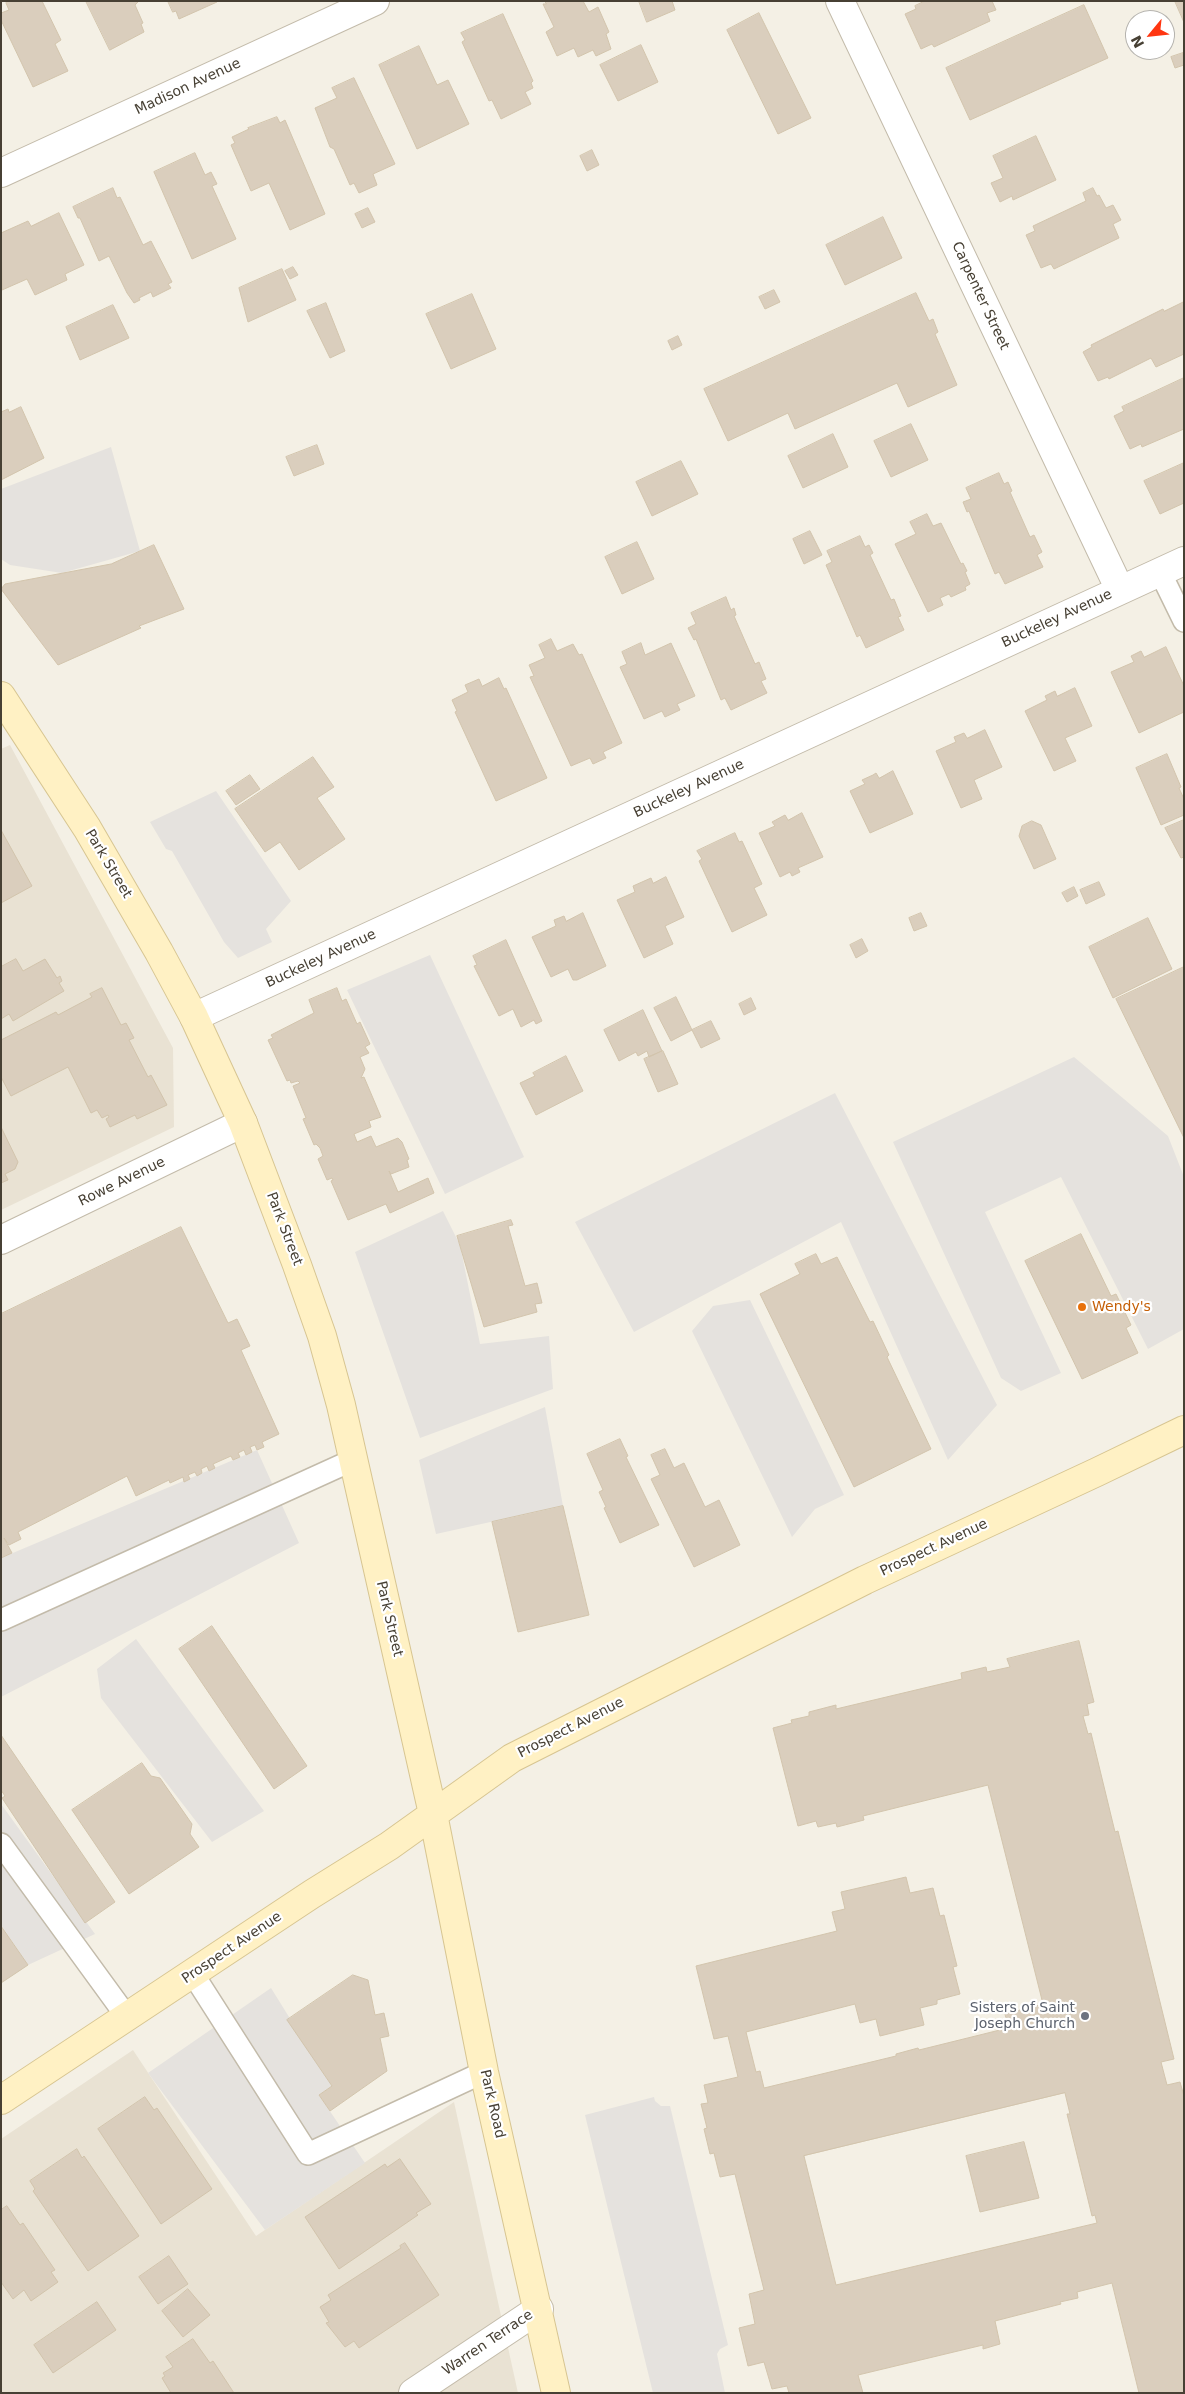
<!DOCTYPE html>
<html>
<head>
<meta charset="utf-8">
<style>
  body { margin:0 }
  #map { position:relative; width:1185px; height:2394px; overflow:hidden; background:#f4f0e5; font-family:"DejaVu Sans",sans-serif }
  canvas { display:block }
  .frame { position:absolute; inset:0; border:2px solid #474034; pointer-events:none }
  .north { position:absolute; left:1125px; top:10px; width:50px; height:50px; box-sizing:border-box; background:#fff; border:1px solid #b5b3ae; border-radius:50%; rotate:242deg; font-size:14px; font-weight:700; line-height:20px; text-align:center; color:#474034 }
  .north::after { content:''; display:block; margin:auto; width:18px; height:22px; background:#ff3611; clip-path:polygon(50% 0,100% 100%,50% 72%,0 100%) }
</style>
</head>
<body>
<div id="map">
<canvas width="1185" height="2394"></canvas>
<div class="frame"></div>
<div class="north">N</div>
</div>
<script>
const ctx = document.querySelector('canvas').getContext('2d');
ctx.lineJoin = 'round';
function paint(path, color) { ctx.fillStyle = color; ctx.fill(path, 'evenodd'); }
function stroke(path, color, width, dash) { ctx.strokeStyle = color; ctx.lineWidth = width; ctx.lineCap = dash ? 'butt' : 'round'; ctx.setLineDash(dash || []); ctx.stroke(path); }
function write(font, color, halo, rows, align = 'center') {
  ctx.font = font + ' "DejaVu Sans",sans-serif'; ctx.lineWidth = 4.5; ctx.setLineDash([]); ctx.textBaseline = 'middle'; ctx.strokeStyle = halo; ctx.fillStyle = color; for (const [text, x, y, turn = 0] of rows) {
    ctx.save(); ctx.translate(x, y); ctx.rotate((+turn || 0) * Math.PI / 180); ctx.textAlign = isNaN(turn) ? turn : align; if (halo) ctx.strokeText(text, 0, 0); ctx.fillText(text, 0, 0); ctx.restore();
  }
}
const residential = new Path2D(`
  M10,745L173,1048L174,1127L1,1210V749Z
  M133,2050L256,2236L454,2102L518,2393H1V2139Z`);
const parking = new Path2D(`
  M111,447L140,551L62,573L10,565L1,559V489Z
  M216,791L291,901L266,929L272,942L238,958L224,942L172,851L166,849L150,822Z
  M430,955L524,1157L445,1194L347,990Z
  M1074,1057L1168,1136L1184,1177V1329L1148,1349L1061,1177L985,1212L1061,1373L1021,1391L1001,1378L893,1142Z
  M835,1093L997,1405L948,1460L841,1222L634,1332L575,1222Z
  M443,1211L460,1245L480,1344L549,1336L553,1389L420,1438L355,1252Z
  M750,1300L844,1495L815,1509L792,1537L692,1331L713,1306Z
  M545,1407L563,1506L436,1534L419,1460Z
  M257,1450L299,1543L1,1697V1558Z
  M136,1639L264,1811L212,1842L101,1698L97,1669Z
  M1,1804L95,1934L28,1965L1,1925Z
  M271,1988L332,2086L319,2095L365,2163L265,2230L148,2073Z
  M654,2097L655,2101L661,2106H670L728,2345L720,2349L717,2354L725,2393H653L585,2115Z`);
const building = new Path2D(`
  M9,1H42L61,40L55,44L68,71L33,87L1,20V13L9,10L6,3Z
  M86,1H139L135,5L143,23L141,24L144,32L110,50Z
  M168,1H216L217,2L179,19L176,11L173,12Z
  M545,1H583L589,12L598,7L609,32L606,34L611,49L596,56L593,50L578,57L574,48L557,56L546,32L554,27L543,4H546Z
  M639,1H672L675,10L647,22Z
  M925,1H992L996,10L987,13L990,21L934,47L932,44L921,49L905,14L916,9L915,6Z
  M1175,1H1184V22Z
  M1084,5L1108,58L970,120L946,68Z
  M759,13L811,118L778,134L727,30Z
  M503,14L533,81L531,83L533,88L525,92L531,104L501,119L492,100L489,101L462,42L465,40L461,33Z
  M641,45L658,82L618,101L600,65Z
  M419,46L437,85L448,80L469,124L417,149L379,65Z
  M1183,53L1184,65L1175,68L1171,57Z
  M354,78L395,164L373,174L377,185L359,193L354,183L350,185L334,149L330,147L315,108L337,98L332,88Z
  M277,117L280,123L285,120L325,214L290,230L269,183L251,191L231,145L235,143L232,137L249,129L248,128Z
  M1036,136L1056,180L1013,200L1012,196L1000,202L991,183L1003,178L993,156Z
  M592,150L599,165L587,171L580,156Z
  M195,153L205,175L211,172L217,184L212,186L236,239L192,259L154,172Z
  M113,188L117,198L120,197L143,245L151,241L172,282L168,284L171,288L153,297L151,292L139,298L140,300L134,303L127,293L109,256L99,261L80,218H78L73,207Z
  M1093,188L1097,196L1099,195L1106,208L1113,205L1121,220L1113,224L1119,238L1054,269L1051,264L1041,268L1026,235L1035,231L1033,226L1086,201L1083,193Z
  M368,208L375,222L362,228L355,214Z
  M59,213L84,265L65,274L67,280L35,295L27,279L2,290L1,233L28,221L31,226Z
  M883,217L902,258L845,285L826,245Z
  M293,267L298,275L290,279L285,271Z
  M282,269L296,300L248,322L239,288Z
  M774,290L780,302L765,309L759,297Z
  M916,293L929,321L933,319L938,332L935,334L957,385L908,407L897,383L795,429L788,413L728,441L704,389Z
  M472,294L496,349L451,369L426,314Z
  M1184,302V354L1156,367L1151,358L1109,379L1108,377L1098,381L1083,352L1092,347L1091,345L1163,309L1164,311Z
  M326,303L345,351L330,358L307,311Z
  M113,305L129,338L80,360L66,327Z
  M678,336L682,345L672,350L668,341Z
  M1184,378V429L1142,447L1141,444L1130,449L1114,416L1124,411L1122,407Z
  M21,407L44,458L1,480V412L8,409L9,412Z
  M911,424L928,460L891,477L874,441Z
  M833,434L848,467L803,488L788,456Z
  M317,445L324,464L294,476L286,457Z
  M681,461L698,494L652,516L636,482Z
  M1184,463V503L1160,514L1144,481Z
  M999,473L1004,484L1008,482L1012,491L1010,492L1030,537L1034,535L1042,552L1037,555L1043,567L1005,584L999,572L995,574L969,511L967,512L963,502L971,499L966,488Z
  M927,514L933,526L941,523L961,564L963,563L967,571L965,572L970,584L965,587L966,590L951,597L949,594L940,598L943,605L928,612L895,544L916,534L910,522Z
  M810,531L822,555L804,564L793,539Z
  M860,536L865,547L869,545L873,553L870,555L891,600L894,599L901,616L898,617L904,630L866,648L860,635L857,637L826,565L832,562L827,551Z
  M637,542L654,579L622,594L605,557Z
  M154,545L184,609L139,626L141,628L58,665L1,589L5,584L111,564Z
  M726,597L731,610L734,608L736,615L734,616L755,664L759,662L766,679L761,681L767,693L731,710L725,698L721,700L696,639L694,640L688,628L696,624L691,613Z
  M551,639L557,651L573,644L579,655L582,654L622,743L603,752L606,758L593,764L590,758L571,766L530,677L534,676L529,665L545,658L539,645Z
  M641,643L645,655L671,643L695,696L677,704L680,710L665,717L662,711L644,719L620,667L627,664L622,652Z
  M1166,647L1184,686V712L1139,733L1111,672L1134,662L1131,656L1141,651L1144,657Z
  M499,678L504,689L506,688L547,778L496,801L455,712L457,711L452,700L468,692L465,685L479,679L482,686Z
  M1075,688L1092,726L1065,738L1076,761L1054,771L1025,711L1047,700L1045,696L1055,691L1057,696Z
  M985,730L1002,767L974,780L982,799L961,808L936,751L956,742L954,737L964,733L967,738Z
  M1167,754L1181,787L1179,788L1184,799V815L1161,825L1136,768Z
  M313,757L334,787L317,798L345,839L299,870L280,842L265,852L235,809Z
  M893,771L913,814L870,833L850,791L865,784L862,780L873,775L876,773L879,778Z
  M250,775L260,789L236,805L226,791Z
  M802,813L823,857L798,868L800,872L792,876L790,872L780,877L759,833L775,826L772,822L785,815L788,820Z
  M1184,820V857L1181,858L1165,828Z
  M1032,821L1041,825L1056,859L1034,869L1019,836L1022,826Z
  M1,830L32,886L1,903Z
  M735,833L739,842L742,841L762,884L754,888L767,915L732,932L699,861L702,859L697,851Z
  M666,877L684,917L665,926L673,944L644,958L617,900L635,892L633,886L651,878L653,883Z
  M1099,882L1105,895L1086,904L1080,890Z
  M1074,887L1078,896L1067,902L1062,893Z
  M583,913L606,966L577,980H573L568,969L551,977L532,937L556,926L554,920L564,916L566,921Z
  M921,913L927,926L914,931L909,918Z
  M1148,918L1172,969L1113,998L1089,947Z
  M862,939L868,951L856,958L850,945Z
  M506,940L542,1021L536,1024L534,1020L521,1027L513,1009L499,1016L474,966L477,965L473,956Z
  M16,959L23,971L45,959L57,978L60,976L62,981L59,983L64,991L13,1021L9,1014L1,1019V967Z
  M1184,967V1138L1116,999Z
  M102,988L121,1025L126,1023L134,1038L129,1040L148,1077L151,1075L167,1105L137,1119L135,1115L110,1127L106,1119L109,1117L108,1115L102,1118L97,1110L91,1113L68,1067L11,1096L1,1077V1040L56,1012L58,1015L92,997L90,994Z
  M337,988L342,1001L346,999L357,1024L360,1022L370,1044L365,1047L369,1053L360,1057L365,1069L361,1078L364,1077L381,1117L369,1121L371,1127L354,1134L357,1142L371,1136L376,1147L398,1138L402,1142L409,1159L407,1160L409,1167L391,1174L389,1171L398,1192L428,1178L434,1193L390,1213L386,1204L348,1220L331,1181L333,1180L332,1178L327,1180L318,1159L323,1156L320,1148L316,1144L314,1145L303,1119L306,1118L293,1086L300,1083L298,1081L291,1083L290,1080L287,1081L268,1040L273,1038L271,1035L314,1013L309,1000Z
  M676,997L692,1030L671,1041L654,1008Z
  M751,998L756,1009L744,1015L739,1004Z
  M643,1010L662,1051L649,1057L647,1051L638,1056L636,1052L619,1061L604,1030Z
  M711,1021L720,1039L701,1048L692,1030Z
  M663,1051L678,1084L658,1092L644,1059Z
  M566,1056L583,1091L536,1115L520,1083L535,1076L533,1073Z
  M1,1127L18,1162L15,1169L5,1174L8,1180L1,1183Z
  M511,1220L513,1225L508,1226L525,1286L537,1283L542,1303L535,1304L537,1312L484,1327L457,1236Z
  M181,1227L228,1323L237,1319L250,1346L241,1350L279,1434L262,1442L264,1447L257,1450L255,1445L250,1447L252,1452L246,1455L244,1450L238,1453L240,1457L233,1460L231,1456L213,1464L215,1468L209,1471L207,1466L201,1469L202,1473L197,1476L195,1472L188,1475L190,1479L184,1482L183,1477L170,1483L169,1480L136,1496L127,1476L18,1532L21,1539L9,1545L4,1538L12,1553L1,1558V1314Z
  M1081,1234L1111,1296L1116,1294L1131,1325L1126,1328L1138,1353L1082,1379L1025,1261Z
  M816,1254L821,1264L837,1257L870,1322L873,1321L889,1355L887,1357L931,1449L854,1487L760,1294L800,1274L795,1264Z
  M620,1439L628,1456L626,1457L659,1525L620,1543L604,1508L606,1507L599,1492L603,1490L587,1454Z
  M665,1449L674,1468L684,1463L705,1507L719,1500L740,1545L694,1567L651,1479L660,1475L651,1455Z
  M563,1506L589,1615L518,1632L492,1522Z
  M212,1626L307,1766L274,1789L179,1649Z
  M1079,1641L1094,1702L1087,1704L1089,1715L1083,1716L1088,1734L1091,1733L1115,1832L1118,1831L1174,2059L1161,2062L1167,2085L1180,2082L1184,2096V2393H1139L1112,2283L1077,2292L1078,2298L1060,2302L1061,2304L995,2321L1000,2344L983,2349V2345L858,2375L863,2393H789L787,2386L772,2389L764,2362L748,2366L739,2328L755,2324L749,2294L764,2290L735,2174L720,2177L714,2153L710,2154L704,2129L707,2128L701,2104L708,2103L704,2085L738,2077L728,2036L714,2039L696,1966L837,1931L832,1912L845,1909L841,1892L906,1877L910,1893L933,1888L940,1916L944,1915L957,1966L953,1967L960,1994L937,2000V2004L920,2008L924,2025L880,2036L876,2019L860,2023L855,2004L746,2032L756,2072L760,2071L764,2088L896,2056V2054L918,2048L919,2050L1008,2028L1005,2014L1043,2004L988,1785L863,1816L864,1820L837,1827L836,1823L818,1827L816,1821L798,1826L773,1728L792,1723L791,1720L809,1716V1712L836,1705V1709L962,1679L961,1673L986,1667L987,1672L1010,1667L1007,1659ZM1065,2093L1070,2114H1067L1092,2216L1095,2215L1097,2223L836,2285L804,2156Z
  M1,1735L115,1902L85,1923L2,1798L5,1796L1,1790Z
  M142,1763L151,1776L160,1778L192,1824L190,1834L199,1847L129,1894L72,1810Z
  M1,1926L28,1965L1,1983Z
  M353,1975L368,1980L375,2015L384,2013L389,2036L380,2038L387,2071L330,2111L319,2095L332,2086L287,2020Z
  M145,2097L154,2110L157,2108L212,2189L161,2224L98,2129Z
  M1024,2142L1039,2198L980,2212L966,2156Z
  M77,2149L82,2158L84,2156L139,2236L88,2271L33,2191L35,2189L30,2181Z
  M400,2159L431,2204L416,2213L418,2215L339,2269L305,2217L385,2164L387,2167Z
  M7,2206L20,2225L23,2223L55,2270L51,2272L58,2282L31,2301L24,2290L13,2299L1,2282V2210Z
  M405,2243L439,2295L359,2348L354,2341L345,2347L326,2323L329,2322L320,2307L331,2300L328,2295L401,2248L400,2246Z
  M169,2256L188,2284L158,2304L139,2277Z
  M188,2289L210,2315L183,2337L162,2311Z
  M97,2302L116,2330L53,2373L34,2345Z
  M193,2339L210,2363L213,2361L234,2393H171L162,2378L165,2376L163,2373L173,2367L166,2357Z`);
const lane = new Path2D(`
  M1160,572L1184,621
  M1,1620L353,1460
  M1,1844L127,2017
  M193,1974L308,2154L484,2072`);
const street = new Path2D(`
  M840,1L1120,590
  M1,173L375,1
  M194,1017L1184,561
  M1,1240L243,1123
  M413,2393L539,2309`);
const secondary = new Path2D(`
  M1,696L87,828L159,952L194,1017L243,1123L297,1265L322,1336L341,1405L433,1814L484,2072L556,2393
  M1,2100L312,1894L389,1846L512,1758L865,1580L1097,1472L1184,1430`);
const markers = [
  [1082,1307,5,"#e8710a"],
  [1085,2016,5,"#6b7280"]
];
const streetNames = [
  ["Madison Avenue",188,87,-25],
  ["Carpenter Street",980,296,65],
  ["Buckeley Avenue",1057,619,-25],
  ["Buckeley Avenue",689,789,-25],
  ["Park Street",108,864,59],
  ["Buckeley Avenue",321,959,-25],
  ["Rowe Avenue",122,1182,-26],
  ["Park Street",284,1229,69],
  ["Prospect Avenue",934,1548,-25],
  ["Park Street",389,1619,77],
  ["Prospect Avenue",571,1728,-27],
  ["Prospect Avenue",232,1948,-34],
  ["Park Road",492,2104,77],
  ["Warren Terrace",488,2343,-34]
];
const foodNames = [
  ["Wendy's",1092,1307]
];
const worshipNames = [
  ["Sisters of Saint",1075,2008],
  ["Joseph Church",1075,2024]
];
paint(residential, '#e9e2d3');
paint(parking, '#e5e2de');
paint(building, '#dacebd');
stroke(building, '#d2c4ac', 1);
stroke(lane, '#c3bbaa', 24);
stroke(street, '#c3bbaa', 30);
stroke(secondary, '#d7c591', 30);
stroke(lane, '#fff', 21);
stroke(street, '#fff', 28);
stroke(secondary, '#fff1c4', 28);
for (const [x, y, r, color] of markers) { const dot = new Path2D(); dot.arc(x, y, r, 0, 2 * Math.PI); ctx.fillStyle = color; ctx.fill(dot); stroke(dot, '#fff', 2); }
write('14px', '#474034', '#fff', streetNames);
write('14px', '#c56008', '#fff', foodNames, 'left');
write('14px', '#5b616d', '#fff', worshipNames, 'right');
</script>
</body>
</html>
